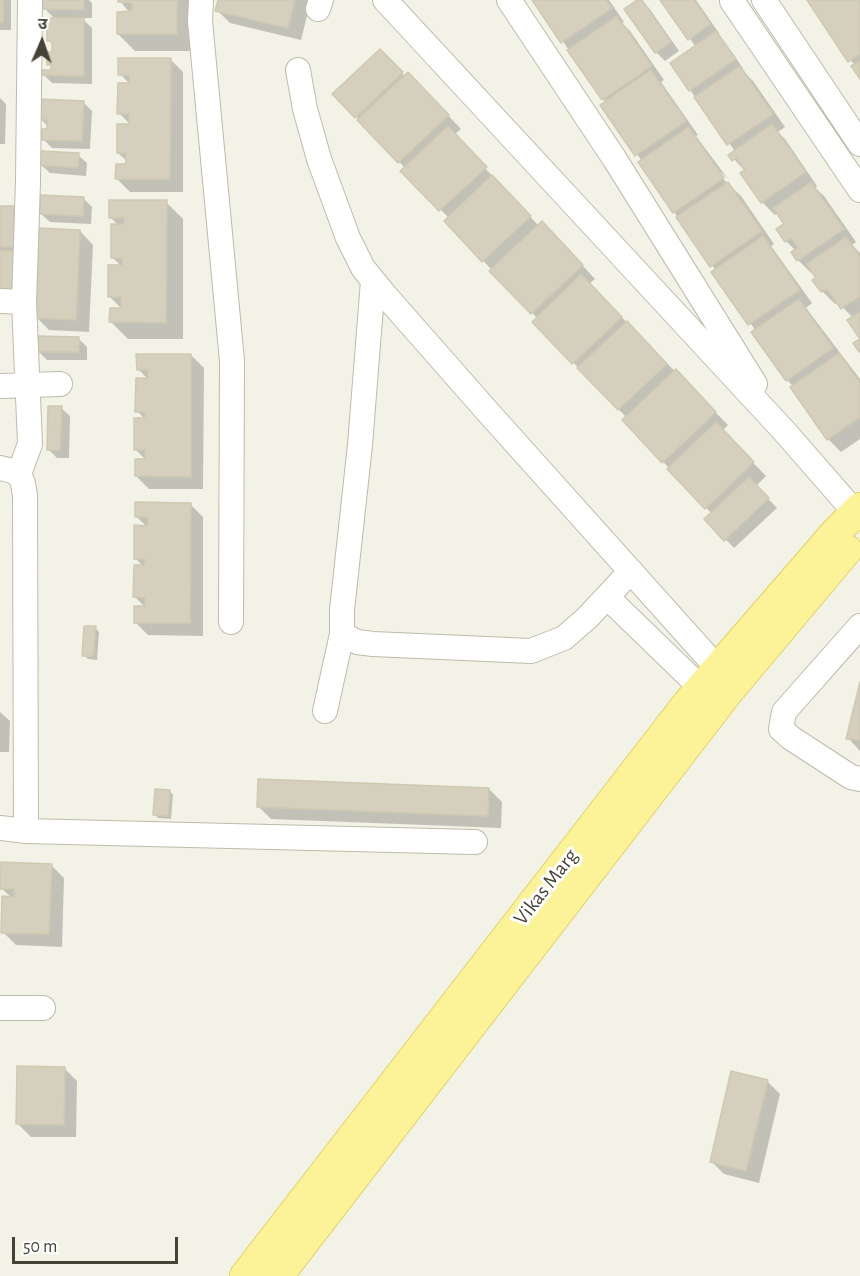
<!DOCTYPE html>
<html>
<head>
<meta charset="utf-8">
<style>
  body { margin:0 }
  #map { position:relative; width:860px; height:1276px; overflow:hidden; background:#f3f2e7; font-family:"Alegreya Sans","Noto Sans Devanagari",sans-serif }
  canvas { display:block }
  .north { position:absolute; left:12px; top:12px; width:60px; height:60px; -webkit-text-stroke:4px #fff; paint-order:stroke; rotate:2deg; font-size:16px; font-weight:700; line-height:24px; text-align:center; color:#464336 }
  .north::after { content:''; display:block; margin:auto; width:21px; height:27px; background:#464336; clip-path:polygon(50% 0,100% 100%,50% 72%,0 100%) }
  .scale { position:absolute; left:12px; top:1237px; width:166px; height:27px; box-sizing:border-box; border:3px solid #464336; border-top:0; padding-left:8px; font-size:18px; line-height:21px; white-space:nowrap; color:#464336; -webkit-text-stroke:4px #fff; paint-order:stroke }
</style>
</head>
<body>
<div id="map">
<canvas width="860" height="1276"></canvas>
<div class="north">उ</div>
<div class="scale">50 m</div>
</div>
<script>
const ctx = document.querySelector('canvas').getContext('2d');
ctx.lineJoin = 'round';
function paint(path, color) { ctx.fillStyle = color; ctx.fill(path, 'evenodd'); }
function stroke(path, color, width, dash) { ctx.strokeStyle = color; ctx.lineWidth = width; ctx.lineCap = dash ? 'butt' : 'round'; ctx.setLineDash(dash || []); ctx.stroke(path); }
function write(font, color, halo, rows, align = 'center') {
  ctx.font = font + ' "Alegreya Sans",sans-serif'; ctx.lineWidth = 6; ctx.setLineDash([]); ctx.textBaseline = 'middle'; ctx.strokeStyle = halo; ctx.fillStyle = color; for (const [text, x, y, turn = 0] of rows) {
    ctx.save(); ctx.translate(x, y); ctx.rotate((+turn || 0) * Math.PI / 180); ctx.textAlign = isNaN(turn) ? turn : align; if (halo) ctx.strokeText(text, 0, 0); ctx.fillText(text, 0, 0); ctx.restore();
  }
}
const shadow = new Path2D(`
  M0,0H11V30H0Z
  M44,0H89L92,3V18H82L92,28V84L52,83L44,75L52,72V68L49,64L53,53V45L48,40L56,20L44,8Z
  M119,0H194L193,51H135L118,34L130,13Z
  M220,0H311L301,40L230,23L217,10Z
  M534,0H609L624,22L622,23L630,31L664,80L661,82L698,135L696,136L728,179L720,171L718,174L741,196L774,244L771,246L812,303L806,308L860,379V439L841,452L828,439L793,386L787,380L756,331L713,272L716,271L674,212L642,161L602,105L606,103Z
  M639,0L649,8L679,51L665,61L656,52Z
  M662,0H696L719,33L718,34L743,68L741,69L753,81L785,127L778,132L785,139L817,186L815,188L824,196L856,242L852,245L860,253V336L853,318L838,302L835,304L822,291L818,279L813,271L811,273L798,260L796,251L786,241V224L778,213L775,215L762,202L745,171L730,155L735,151L690,90L696,47Z
  M809,0H860V77L855,66Z
  M380,51L405,76L421,87L461,129L454,135L539,226L555,236L595,279L589,284L728,425L722,431L766,476L756,486L777,508L734,548L706,519L712,514L624,420L627,418L534,322L537,318L446,221L449,218L402,171L405,168L335,94Z
  M170,59L183,72V192H130L117,179L128,165V162L118,153L132,126L119,113L131,85L120,74Z
  M0,98L6,104L5,144H0Z
  M83,102L92,111L90,149L52,148L43,139L48,127L41,119Z
  M78,155L87,163L86,176L50,173L41,165Z
  M83,198L92,207L91,224L50,222L41,214Z
  M166,202L183,219V339H128L111,322L122,309L110,297L122,267L112,257L118,225L110,217Z
  M0,208H13L22,216L8,300L0,293Z
  M80,231L93,245L89,332L49,330L36,317Z
  M78,338L87,347V360H47L38,351Z
  M191,355L204,368L203,489H149L136,476L147,461L136,450L145,419L137,411L149,380L138,369Z
  M61,408L70,416L69,458H57L48,449Z
  M190,504L203,517V636L148,635L135,622L146,608L135,597L143,566L135,558L147,527L136,516Z
  M95,628L99,632L97,660L88,659L84,655Z
  M860,688V751L848,738Z
  M0,712L10,721L9,752H0Z
  M489,789L502,802L501,828L271,819L258,806Z
  M170,791L173,795L171,819L158,818L154,814Z
  M51,865L64,878L62,947L16,945L3,932L12,898L1,888Z
  M64,1068L77,1081L76,1137H31L18,1124Z
  M767,1081L780,1094L759,1183L724,1174L711,1161Z`);
const building = new Path2D(`
  M0,0H3V22H0Z
  M43,0H84V10L43,9Z
  M118,0H177V34H117V12L132,11V3L118,2Z
  M218,0H295L288,28L215,11Z
  M532,0H606L612,8L561,43Z
  M637,0H642L671,42L655,53L624,9Z
  M660,0H694L711,24L688,40Z
  M807,0H860V54L848,62Z
  M617,16L652,66L602,100L567,50Z
  M47,18H84V76L42,75V70H51V64L47,65V52H52V41H47Z
  M716,31L736,59L689,91L670,63Z
  M380,49L403,72L355,118L332,94Z
  M118,58H171L170,179H115L116,164H126V153H117V124H129V114H117L118,83H130L129,75H118Z
  M860,61V79L851,66Z
  M740,66L773,114L727,145L694,97Z
  M651,70L686,121L635,156L600,105Z
  M408,72L449,115L398,163L357,120Z
  M40,99L84,101L82,141L42,140V129H47V120H39Z
  M772,124L806,172L761,203L740,173L745,170L736,158L732,161L728,155Z
  M448,126L487,167L439,211L400,171Z
  M689,127L724,178L673,213L638,162Z
  M41,151L79,153L78,168L40,165Z
  M492,175L531,216L482,262L444,221Z
  M728,182L762,231L710,267L676,217Z
  M811,182L844,229L797,261L791,252L798,248L791,238L785,242L776,229L784,224L773,208Z
  M40,195L84,197L83,216L40,214Z
  M109,200H167L166,323L109,322L110,308H121V297H108V265H122V258H111V224H124V218H109Z
  M0,206H14V247H0Z
  M542,221L583,265L531,314L489,271Z
  M39,228L80,230L76,320L35,318Z
  M763,236L800,290L748,325L711,272Z
  M846,237L860,257V296L841,309L827,289L821,292L812,280L816,278L806,264Z
  M0,251H14V292H0Z
  M581,274L622,317L572,364L532,322Z
  M799,299L833,348L786,381L751,332Z
  M860,312V351L859,352L853,343L860,339L847,320Z
  M627,321L667,364L618,410L577,368Z
  M37,336L79,337V352H36Z
  M839,353L860,383V417L827,440L790,387Z
  M136,354H191V477L135,476V459H145V450H134V418H145V412H135L136,378H148V370H137Z
  M676,369L716,412L662,463L622,420Z
  M48,406H62L60,450H47Z
  M716,422L754,462L705,509L667,469Z
  M749,477L769,498L724,541L704,519Z
  M135,502L191,503L190,623H134V606H145V598L133,597L134,565H144L145,559H134V525L148,526V517H135Z
  M84,626H96L93,656H82Z
  M860,682V740L846,739Z
  M258,779L489,788L488,816L257,807Z
  M155,789L170,790L168,816L153,815Z
  M1,862L52,864L49,934L1,933L2,896L14,897V889H0Z
  M17,1066L65,1067L64,1125L16,1124Z
  M731,1071L768,1080L746,1171L710,1162Z`);
const minor = new Path2D(`
  M201,0L200,21L232,361L231,622
  M385,0L785,432L860,518
  M509,0L614,158L755,384
  M764,0L860,144
  M732,1L860,190
  M318,9L321,0
  M298,70L305,109L319,159L348,238L363,268L385,295L487,411L730,682
  M0,301L24,302
  M0,386L60,384
  M0,468C21,472 22,475 25,496L26,831
  M19,474L30,444L24,302L28,182L30,0
  M607,597L701,688
  M860,626L784,712L781,729L791,738L851,777L860,779
  M342,634V610L360,445L373,281
  M325,711L342,634L357,642L373,644L531,651L564,638L587,618L631,571
  M0,828L26,831L475,842
  M0,1008H43`);
const major = new Path2D(`
  M245,1276L688,703L836,532L860,508
  M278,1276L727,693L847,550`);
const streetNames = [
  ["Vikas Marg",546,887,-52]
];
paint(shadow, '#0003');
paint(building, '#d5d0bd');
stroke(building, '#cfc9b0', 1.5);
stroke(minor, '#bfbbaa', 26);
stroke(major, '#e1d367', 32);
stroke(minor, '#fff', 24);
stroke(major, '#fcf298', 30);
write('21px', '#464336', '#fff', streetNames);
</script>
</body>
</html>
